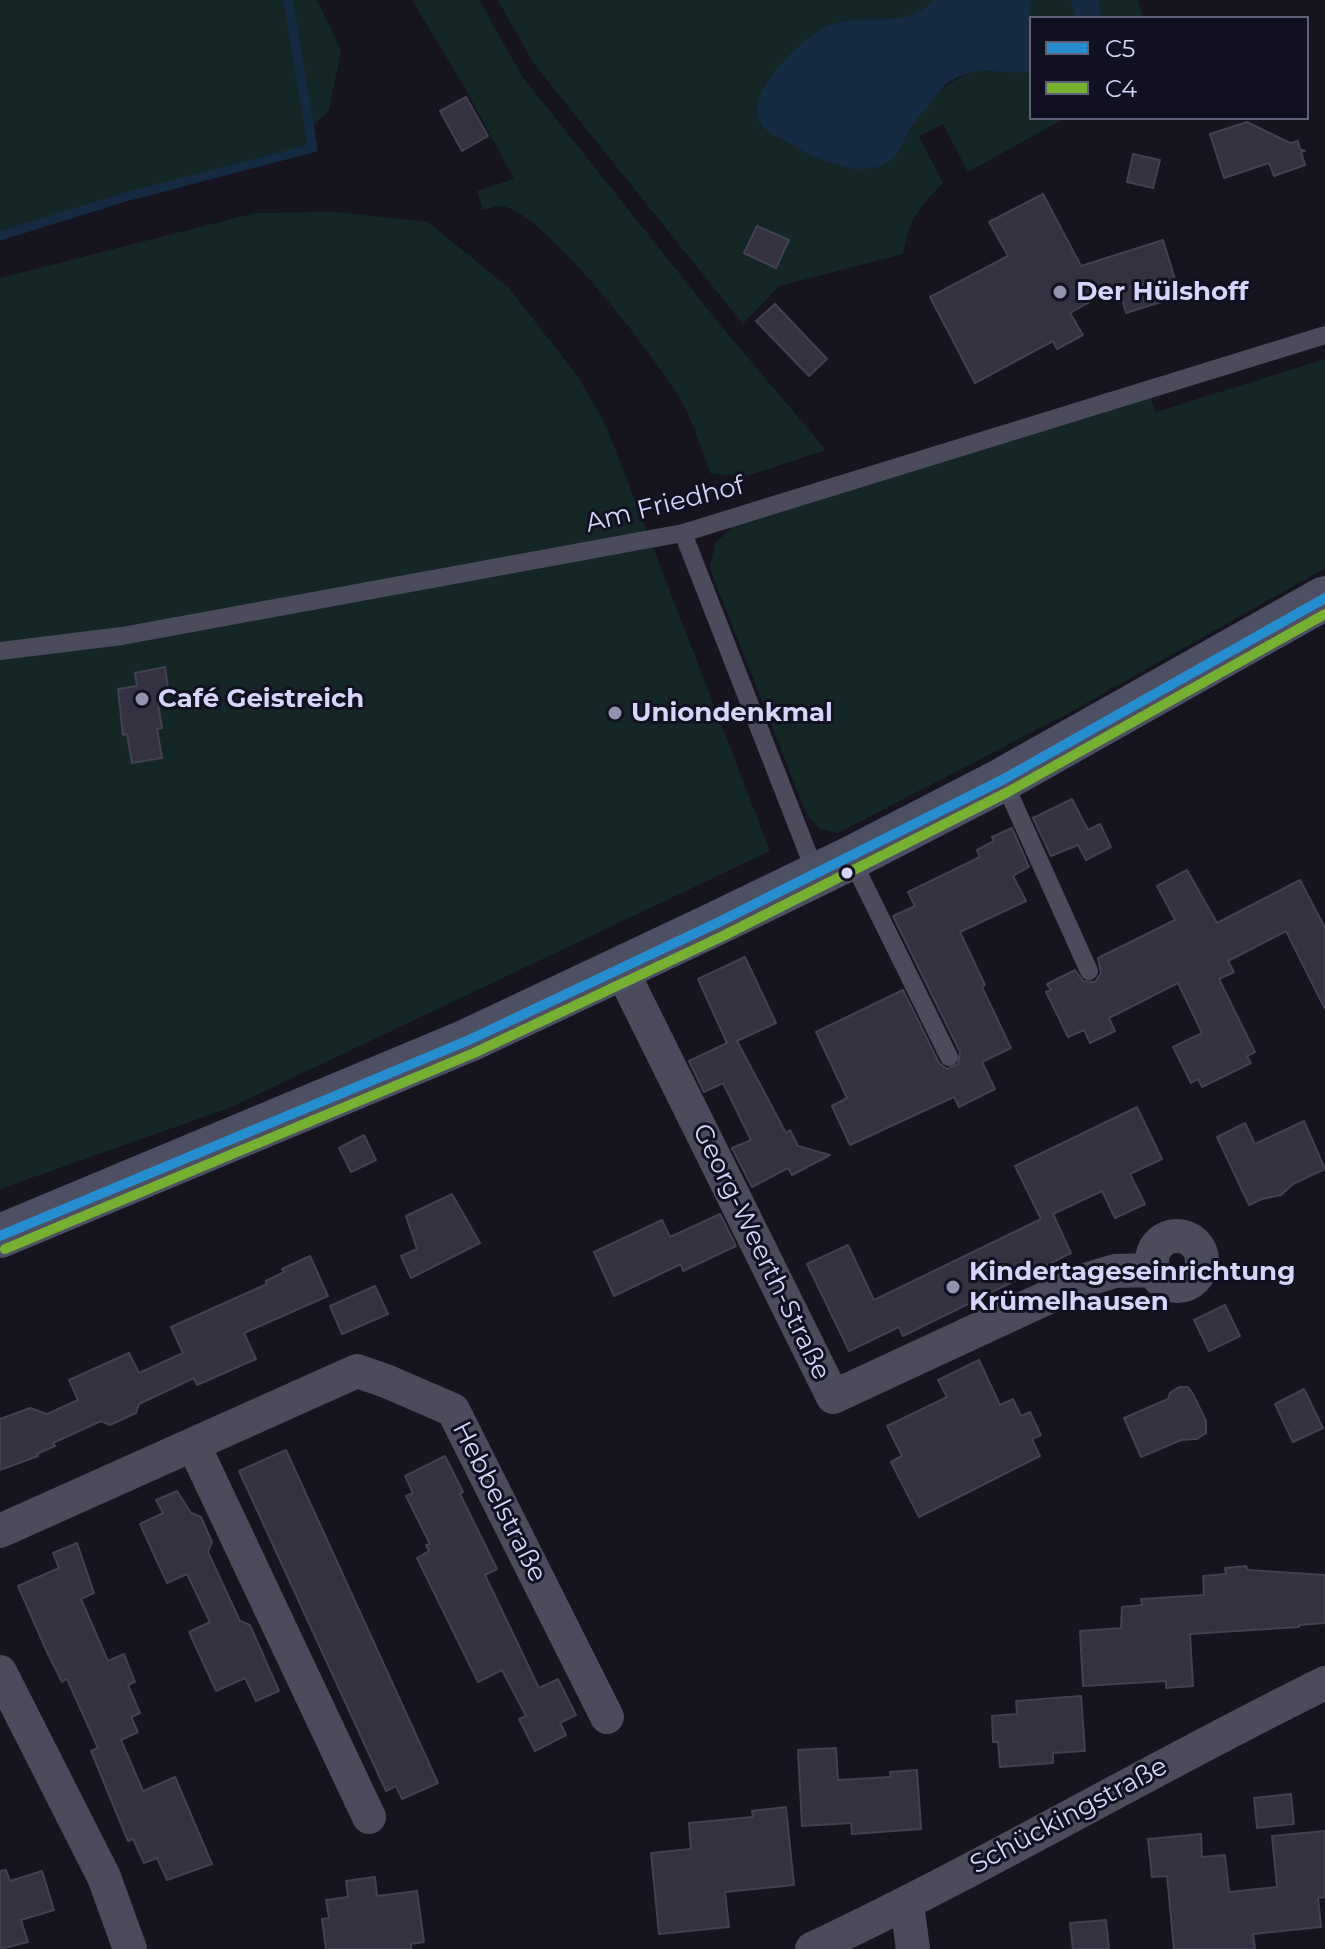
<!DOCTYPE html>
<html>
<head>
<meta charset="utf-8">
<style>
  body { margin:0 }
  #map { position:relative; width:1325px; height:1949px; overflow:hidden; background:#16141e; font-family:Montserrat,sans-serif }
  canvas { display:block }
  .legend { position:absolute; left:1029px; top:16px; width:280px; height:104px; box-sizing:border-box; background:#121121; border:2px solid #606078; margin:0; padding:10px 14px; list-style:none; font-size:24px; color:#d6d6fa }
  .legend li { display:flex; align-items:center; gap:16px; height:40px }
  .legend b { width:40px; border:2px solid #606078 }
</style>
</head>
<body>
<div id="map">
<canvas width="1325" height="1949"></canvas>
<ul class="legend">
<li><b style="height:10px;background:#268ecf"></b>C5</li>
<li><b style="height:10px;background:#76b032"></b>C4</li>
</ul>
</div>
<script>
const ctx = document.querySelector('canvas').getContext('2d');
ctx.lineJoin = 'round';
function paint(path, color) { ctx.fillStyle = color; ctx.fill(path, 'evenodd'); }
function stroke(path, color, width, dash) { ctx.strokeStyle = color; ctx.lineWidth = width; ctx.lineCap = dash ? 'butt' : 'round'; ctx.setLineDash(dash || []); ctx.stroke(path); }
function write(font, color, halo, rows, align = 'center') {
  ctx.font = font + ' Montserrat,sans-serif'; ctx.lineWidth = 6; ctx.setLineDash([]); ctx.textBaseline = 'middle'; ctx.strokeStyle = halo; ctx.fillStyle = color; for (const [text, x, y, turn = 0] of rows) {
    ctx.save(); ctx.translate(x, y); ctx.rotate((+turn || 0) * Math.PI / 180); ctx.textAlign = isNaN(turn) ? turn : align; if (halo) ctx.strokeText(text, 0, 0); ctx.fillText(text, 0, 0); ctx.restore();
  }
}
const green = new Path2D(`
  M0,0H317L341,50L329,110L310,130L313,148L122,198L0,236Z
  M412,0H479L522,76L721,326L826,450L747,476L711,474C702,452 695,427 684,406C664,367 542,207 500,206C495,206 488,209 483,210L477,191L514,179L465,88Z
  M498,0H934C915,19 894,20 869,20L769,133L792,145L898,153C918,113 943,71 993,69C1006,69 1017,73 1031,72V118H1065L968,172L943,124L919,136L943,183C919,207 909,219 903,254L779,286L743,324L534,64Z
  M1032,0H1070L1076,18H1031V22L1029,18Z
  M1099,0H1138L1143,18H1102Z
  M335,212L428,222L509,288L579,378L607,428L770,851L229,1108L0,1189V278L255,213Z
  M1325,359V568L1069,713L838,833L820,829L807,815L710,569L715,543L734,526L1151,398L1156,412Z`);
const water = new Path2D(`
  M934,0H1032L1029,18L1031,72C1002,75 983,64 954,79C944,84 936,96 929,105C922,113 915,121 910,129C906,136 904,144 899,151C875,186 822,162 794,146C780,138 762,133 758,116C751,86 805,35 831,25C867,11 902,32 934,0Z
  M1070,0H1099L1102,18H1076Z`);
const stream = new Path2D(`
  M0,236L122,198L313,148L288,0`);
const building = new Path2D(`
  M466,97L488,136L462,151L440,111Z
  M1247,122L1290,143L1298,141L1300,149L1305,151L1301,152L1305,165L1274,176L1269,163L1224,178L1210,134Z
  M1133,154L1160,160L1153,188L1127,182Z
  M1043,194L1081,266L1163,240L1180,296L1126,313L1118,286L1070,313L1083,335L1057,349L1053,341L975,383L930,297L1008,256L989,222Z
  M757,226L789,240L776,268L744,253Z
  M775,304L827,359L809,376L756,321Z
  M165,667L169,695L157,697L162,728L157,729L162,758L132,763L127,734L123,735L118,689L137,686L135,673Z
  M1072,799L1088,830L1100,824L1111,847L1086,860L1078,845L1051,856L1033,818Z
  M1012,828L1029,867L1013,876L1026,901L960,932L985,985L982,987L1011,1048L982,1062L995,1089L959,1107L954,1097L850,1145L832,1106L847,1098L816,1032L903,990L939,1063L947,1069L958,1064L960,1052L893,916L915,906L908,892L980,857L977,850L994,841L992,837Z
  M1187,870L1217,923L1300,880L1325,928V1009L1286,931L1228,961L1234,972L1219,979L1255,1052L1247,1056L1251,1063L1202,1087L1198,1079L1191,1083L1173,1047L1202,1033L1178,983L1109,1018L1115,1031L1090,1043L1084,1030L1068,1037L1046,992L1051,990L1047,984L1075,970L1083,981L1095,982L1101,973L1098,958L1175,920L1157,886Z
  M745,957L776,1023L737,1041L786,1133L790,1130L798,1146L830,1155L792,1175L788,1168L752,1187L732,1148L751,1140L723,1083L704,1092L689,1061L727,1043L698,979Z
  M1137,1107L1162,1159L1130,1174L1145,1204L1115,1218L1102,1191L1053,1214L1071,1253L903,1336L899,1327L849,1351L807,1264L848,1245L874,1300L1041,1219L1015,1166Z
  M1304,1121L1325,1169L1293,1184L1281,1195L1262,1199L1249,1205L1217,1137L1245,1123L1255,1144Z
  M364,1135L376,1160L351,1172L339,1148Z
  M452,1194L480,1243L411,1278L401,1256L417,1249L406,1216Z
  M720,1214L736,1246L683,1271L681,1264L614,1296L594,1252L662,1220L670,1237Z
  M310,1256L328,1296L244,1333L256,1359L197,1385L194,1378L139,1404L136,1413L110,1425L101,1421L53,1443L55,1446L37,1454L38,1456L0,1470V1419L30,1408L47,1414L78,1400L69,1380L129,1353L139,1373L183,1353L171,1327L267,1284L266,1281L284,1272L282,1269Z
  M375,1286L388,1314L342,1334L330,1306Z
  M1225,1305L1240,1336L1209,1351L1194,1320Z
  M979,1360L1000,1405L1013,1399L1021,1416L1030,1412L1041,1435L1032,1439L1040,1456L919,1517L891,1462L902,1456L887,1426L947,1397L938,1380Z
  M1179,1387H1188L1193,1394L1206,1421V1433L1197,1439L1181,1440L1141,1457L1124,1418L1168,1399L1170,1393Z
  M1304,1389L1323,1428L1293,1442L1275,1404Z
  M286,1450L438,1783L402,1799L396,1786L386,1791L239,1471Z
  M445,1456L463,1492L460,1494L497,1569L485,1575L539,1688L558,1679L576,1715L560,1723L566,1735L535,1751L519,1719L526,1716L502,1670L478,1682L417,1558L429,1551L426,1545L430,1544L406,1496L413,1493L405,1476Z
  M177,1491L191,1513L201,1517L212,1542L208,1552L240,1621L250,1625L279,1691L256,1701L245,1678L216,1691L189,1632L210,1622L187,1574L167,1583L140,1524L163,1513L156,1500Z
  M77,1543L94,1593L81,1599L108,1661L124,1654L135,1682L128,1685L140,1713L131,1717L138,1732L121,1740L143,1791L175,1777L212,1864L167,1880L157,1858L144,1863L133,1839L128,1841L91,1751L98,1748L67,1679L62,1682L47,1652L18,1586L59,1568L53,1553Z
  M1246,1566L1248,1570L1325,1575V1623L1299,1625V1627L1190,1634L1193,1686L1166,1688V1681L1083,1686L1080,1631L1121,1628L1122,1607L1142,1605L1141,1599L1204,1595L1203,1576L1226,1574L1225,1568Z
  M1081,1696L1085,1751L1053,1753V1763L1000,1767L998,1742H993L992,1716L1017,1714L1016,1701Z
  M836,1748L838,1780L891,1777L890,1772L917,1770L921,1829L852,1834L851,1823L802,1826L798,1750Z
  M1291,1794L1294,1824L1257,1828L1254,1798Z
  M786,1807L794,1885L725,1892L729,1927L659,1934L651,1853L691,1849L689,1823L753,1817L752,1811Z
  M1325,1831V1897L1318,1898L1321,1927L1253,1934L1255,1949H1174L1167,1876L1152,1877L1148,1839L1201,1834L1202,1857L1225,1855L1229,1892L1277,1887L1272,1836Z
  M6,1870L10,1881L42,1871L54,1910L21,1920L28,1942L0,1949V1871Z
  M375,1877L377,1896L417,1891L424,1942L411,1944V1949H326L322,1919L329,1918L326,1900L348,1897L346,1881Z
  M1106,1920L1109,1949H1073L1070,1923Z`);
const lane = new Path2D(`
  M683,533L816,874
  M0,651L122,636L683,533L1325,335
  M1003,780L1089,971
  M851,858L949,1057`);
const street = new Path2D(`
  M621,969L833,1397L1085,1280L1115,1271L1154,1270
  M1152 1261a25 25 0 1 1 50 0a25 25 0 1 1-50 0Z
  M194,1446L369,1817
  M0,1531L357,1371L386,1381L453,1410L607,1717
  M0,1672L104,1877L130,1949
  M907,1904L913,1949
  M812,1949C986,1867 1152,1768 1325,1683`);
const secondary = new Path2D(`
  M0,1236L469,1040L717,923L851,858L1002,780L1325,598`);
const bus1 = new Path2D(`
  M0,1236L469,1040L717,923L1002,780L1325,598`);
const bus2 = new Path2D(`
  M5,1249L474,1053L723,936L1008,792L1325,614`);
const markers = [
  [1060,292,8,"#9392ad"],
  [142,699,8,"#9392ad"],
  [615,713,8,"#9392ad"],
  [847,873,7,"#d6d6fa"],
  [953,1287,8,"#9392ad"]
];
const poiNames = [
  ["Der Hülshoff",1076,292],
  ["Café Geistreich",158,699],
  ["Uniondenkmal",631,713],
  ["Kindertageseinrichtung",969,1272],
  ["Krümelhausen",969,1302]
];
const streetNames = [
  ["Am Friedhof",665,505,-14],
  ["Georg-Weerth-Straße",761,1252,64],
  ["Hebbelstraße",499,1502,63],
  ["Schückingstraße",1069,1816,-28]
];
paint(green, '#142726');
paint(water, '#162b42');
stroke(stream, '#162b42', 9);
paint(building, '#343240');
stroke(building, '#424051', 2);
stroke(lane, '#4b4b5c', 18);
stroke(street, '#4b4b5c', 34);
stroke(secondary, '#4d4f63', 44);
stroke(bus1, '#268ecf', 10);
stroke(bus2, '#76b032', 10);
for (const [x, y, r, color] of markers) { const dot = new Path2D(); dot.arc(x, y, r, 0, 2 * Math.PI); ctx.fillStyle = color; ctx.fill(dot); stroke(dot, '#121121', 3); }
write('bold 26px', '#d6d6fa', '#121121', poiNames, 'left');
write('26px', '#d6d6fa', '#121121', streetNames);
</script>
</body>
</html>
